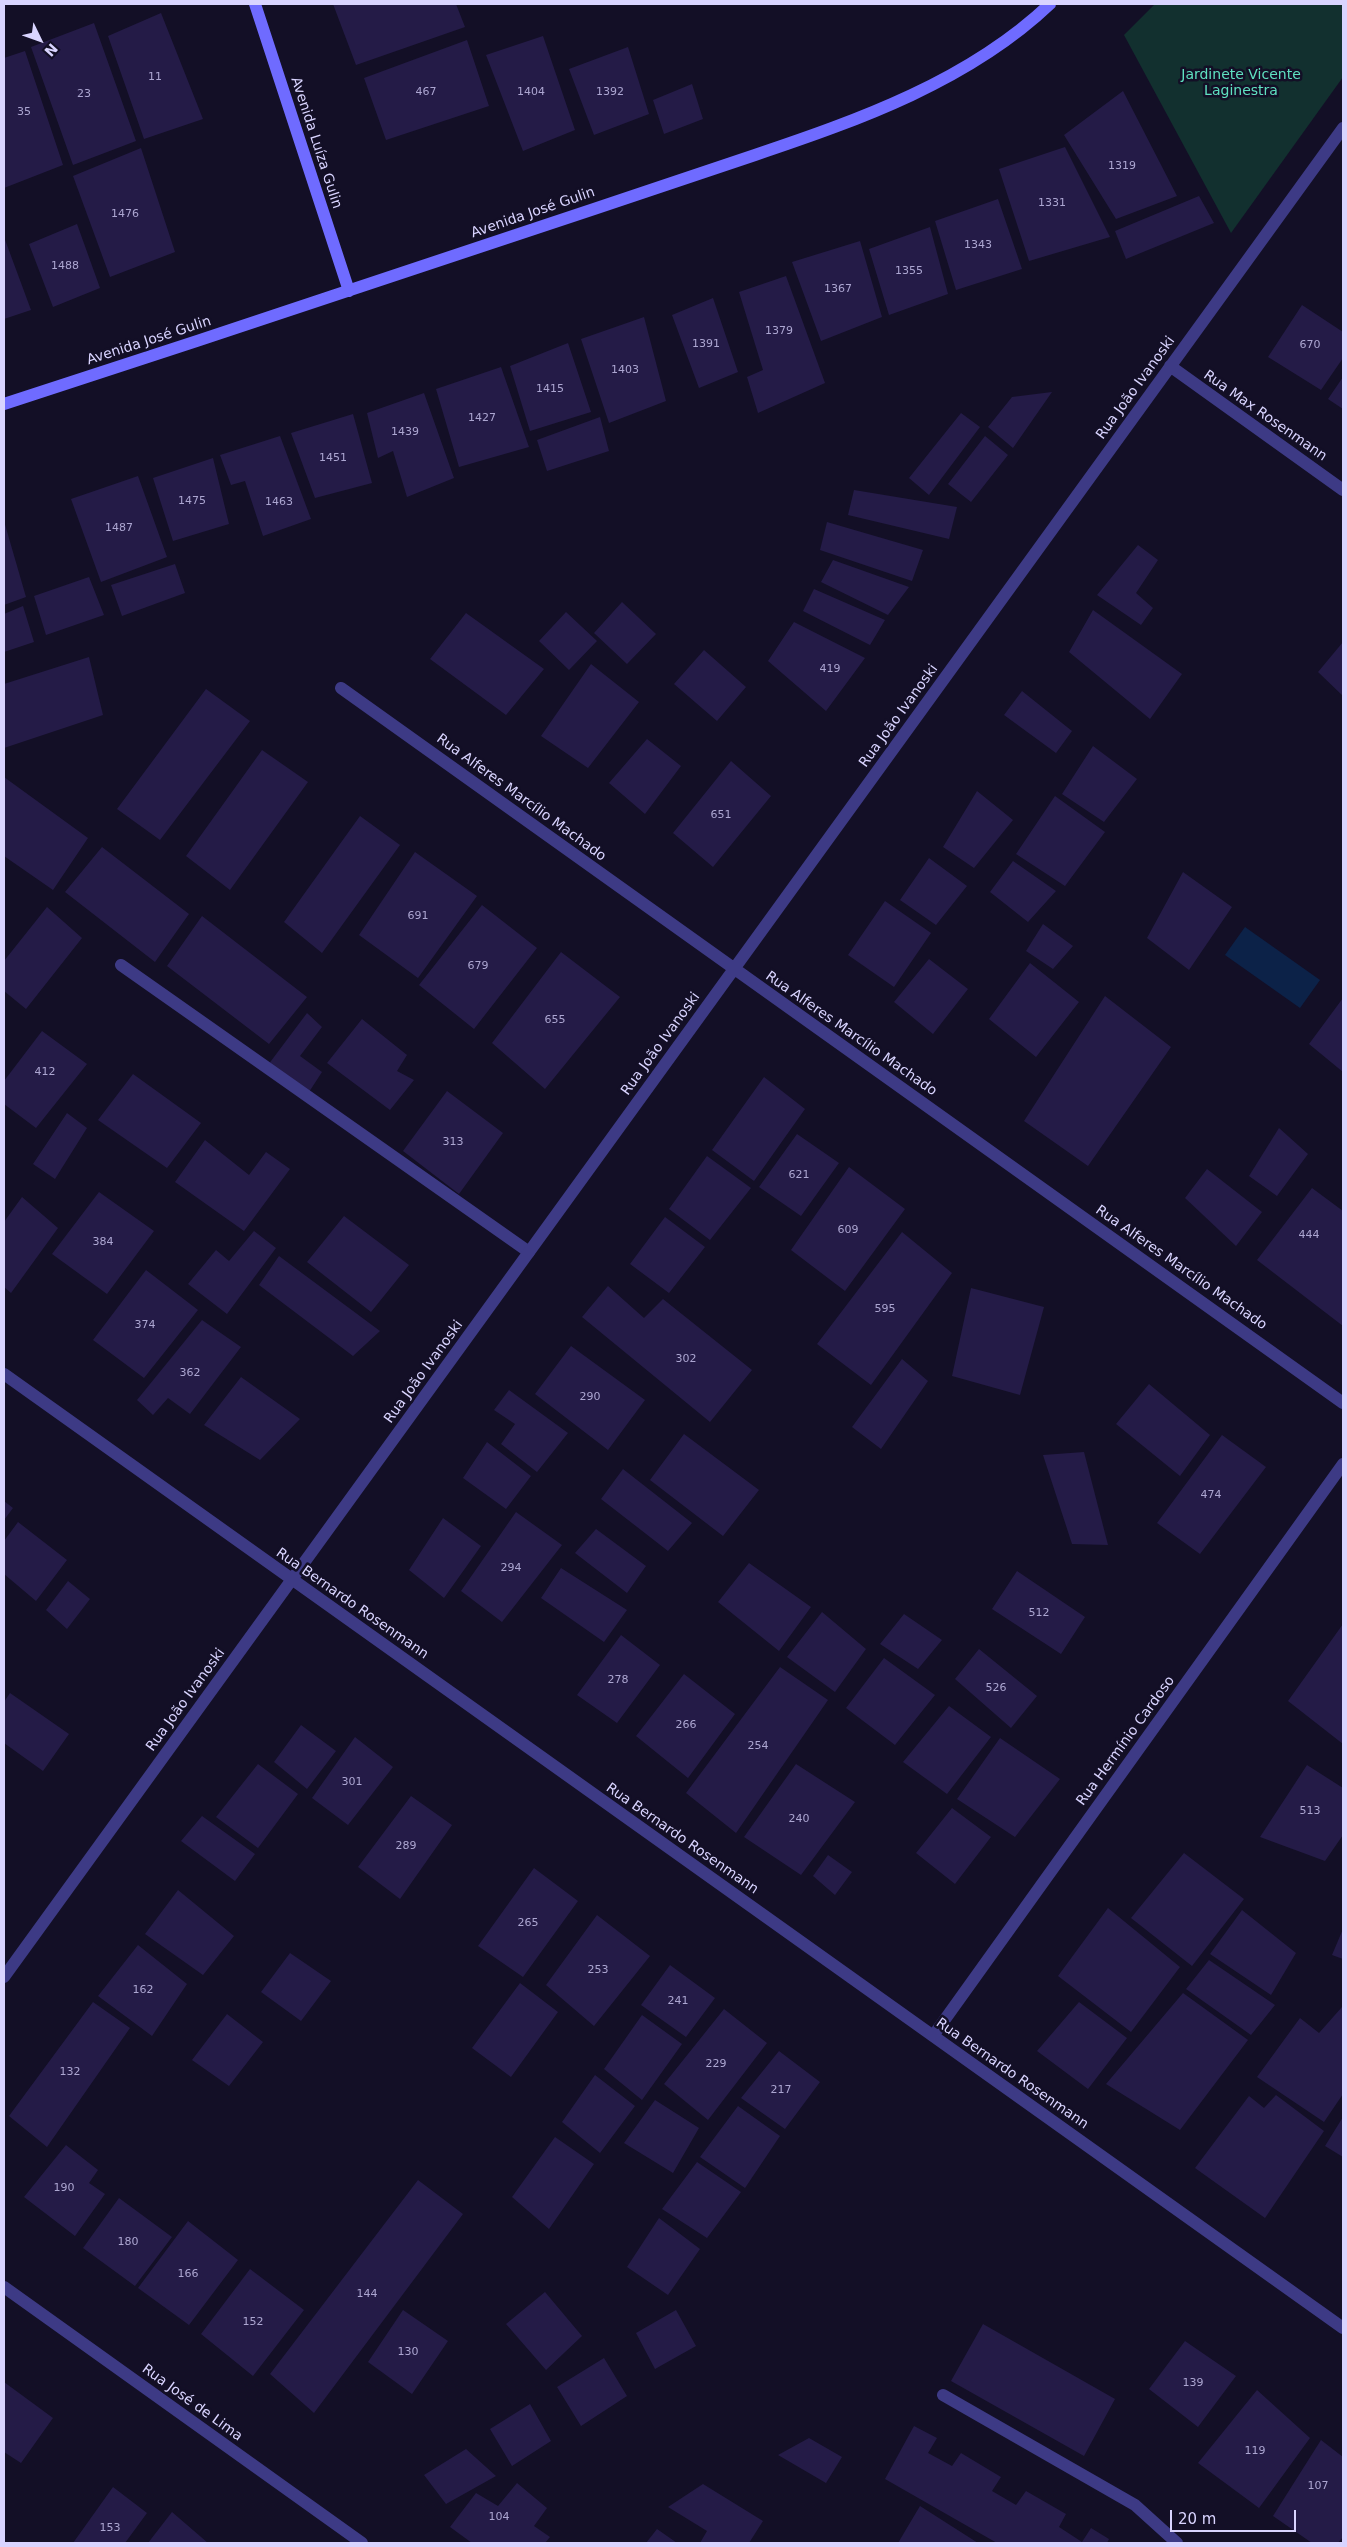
<!DOCTYPE html>
<html>
<head>
<meta charset="utf-8">
<style>
  body { margin:0 }
  #map { position:relative; width:1347px; height:2547px; overflow:hidden; background:#130f26; font-family:"DejaVu Sans",sans-serif }
  canvas { display:block }
  .frame { position:absolute; inset:0; border:5px solid #d9d4ff; pointer-events:none }
  .north { position:absolute; left:15px; top:15px; width:50px; height:50px; -webkit-text-stroke:4px #130f26; paint-order:stroke; rotate:132deg; font-size:14px; font-weight:700; line-height:20px; text-align:center; color:#d9d4ff }
  .north::after { content:''; display:block; margin:auto; width:18px; height:22px; background:#d9d4ff; clip-path:polygon(50% 0,100% 100%,50% 72%,0 100%) }
  .scale { position:absolute; left:1170px; top:2510px; width:126px; height:22px; box-sizing:border-box; border:2px solid #d9d4ff; border-top:0; padding-left:6px; font-size:15px; line-height:18px; white-space:nowrap; color:#d9d4ff; -webkit-text-stroke:4px #130f26; paint-order:stroke }
</style>
</head>
<body>
<div id="map">
<canvas width="1347" height="2547"></canvas>
<div class="frame"></div>
<div class="north">N</div>
<div class="scale">20 m</div>
</div>
<script>
const ctx = document.querySelector('canvas').getContext('2d');
ctx.lineJoin = 'round';
function paint(path, color) { ctx.fillStyle = color; ctx.fill(path, 'evenodd'); }
function stroke(path, color, width, dash) { ctx.strokeStyle = color; ctx.lineWidth = width; ctx.lineCap = dash ? 'butt' : 'round'; ctx.setLineDash(dash || []); ctx.stroke(path); }
function write(font, color, halo, rows, align = 'center') {
  ctx.font = font + ' "DejaVu Sans",sans-serif'; ctx.lineWidth = 5; ctx.setLineDash([]); ctx.textBaseline = 'middle'; ctx.strokeStyle = halo; ctx.fillStyle = color; for (const [text, x, y, turn = 0] of rows) {
    ctx.save(); ctx.translate(x, y); ctx.rotate((+turn || 0) * Math.PI / 180); ctx.textAlign = isNaN(turn) ? turn : align; if (halo) ctx.strokeText(text, 0, 0); ctx.fillText(text, 0, 0); ctx.restore();
  }
}
const green = new Path2D(`
  M1155,4H1343V77L1231,233L1124,35Z`);
const water = new Path2D(`
  M1245,927L1320,980L1300,1008L1225,955Z`);
const building = new Path2D(`
  M333,4H456L465,27L356,65Z
  M161,13L203,119L144,139L108,36Z
  M94,23L136,141L73,165L31,47Z
  M543,36L575,130L523,151L486,55Z
  M467,40L489,106L386,140L364,78Z
  M628,47L649,114L594,135L569,69Z
  M25,51L63,165L4,188V58Z
  M692,84L703,119L664,134L653,100Z
  M1123,91L1177,196L1116,219L1064,135Z
  M1065,147L1110,237L1029,261L999,169Z
  M141,148L175,252L110,277L73,176Z
  M1199,196L1214,223L1126,259L1115,231Z
  M998,199L1022,269L956,290L935,221Z
  M77,224L100,288L53,307L29,244Z
  M930,227L948,294L889,315L869,249Z
  M4,237L31,310L4,319Z
  M860,241L882,317L821,341L792,262Z
  M786,276L825,383L758,413L747,377L763,370L739,292Z
  M713,298L738,372L699,388L672,315Z
  M1302,305L1343,332V358L1321,390L1268,357Z
  M644,317L666,401L609,423L581,339Z
  M568,343L591,412L530,431L510,366Z
  M501,367L529,447L459,467L436,389Z
  M1343,377V409L1328,399Z
  M1052,392L1013,448L988,427L1012,397Z
  M424,393L454,478L407,497L393,451L378,458L367,413Z
  M961,413L980,427L929,495L909,478Z
  M353,414L372,483L315,498L291,433Z
  M600,417L609,451L547,471L537,440Z
  M280,436L311,519L263,536L245,481L231,485L220,455Z
  M985,436L1008,455L971,502L948,484Z
  M213,458L229,524L173,541L153,478Z
  M138,476L167,557L101,582L71,499Z
  M854,490L957,507L949,539L848,515Z
  M4,521L26,597L4,605Z
  M827,522L923,550L912,581L820,550Z
  M1138,545L1158,560L1136,593L1153,608L1141,625L1097,595Z
  M833,560L909,587L888,615L821,582Z
  M175,564L185,593L122,616L111,585Z
  M89,577L104,615L46,635L34,596Z
  M814,589L885,620L870,645L803,611Z
  M622,602L656,634L627,664L594,633Z
  M23,606L34,642L4,652V614Z
  M1093,610L1182,674L1150,719L1069,652Z
  M566,612L597,641L569,670L539,641Z
  M466,613L544,669L506,715L430,659Z
  M794,622L865,658L826,711L768,661Z
  M1343,642V696L1318,672Z
  M704,650L746,687L717,721L674,684Z
  M89,657L103,715L4,748V684Z
  M591,664L639,702L588,768L541,736Z
  M206,689L250,721L160,840L117,809Z
  M1022,691L1072,731L1056,753L1004,715Z
  M647,739L681,766L645,814L609,783Z
  M1093,746L1137,779L1104,822L1062,794Z
  M262,750L308,782L230,890L186,856Z
  M731,761L771,796L713,867L673,833Z
  M4,777L88,838L53,890L4,856Z
  M977,791L1013,820L974,868L943,847Z
  M1055,796L1105,832L1065,886L1016,854Z
  M360,816L400,845L322,953L284,922Z
  M102,847L189,914L155,962L65,892Z
  M415,852L477,896L418,978L359,935Z
  M929,858L967,886L936,925L900,900Z
  M1013,861L1056,891L1028,922L990,892Z
  M1183,872L1232,907L1189,970L1147,938Z
  M885,901L931,933L894,987L848,955Z
  M482,905L537,948L474,1029L419,985Z
  M47,907L82,938L26,1009L4,991V961Z
  M202,916L307,997L269,1044L167,966Z
  M1043,924L1073,946L1053,969L1026,951Z
  M561,952L620,997L545,1089L492,1043Z
  M929,959L968,989L933,1034L894,1002Z
  M1030,963L1079,1002L1036,1057L989,1019Z
  M1105,996L1171,1047L1088,1166L1024,1121Z
  M1343,998V1072L1309,1044Z
  M307,1013L322,1027L300,1056L322,1072L309,1092L268,1065Z
  M362,1019L407,1055L397,1071L414,1080L390,1110L327,1063Z
  M42,1031L87,1064L36,1128L4,1104V1081Z
  M133,1074L201,1123L167,1168L98,1120Z
  M764,1077L805,1109L754,1181L712,1150Z
  M447,1091L503,1133L459,1194L403,1151Z
  M67,1113L87,1128L55,1179L33,1164Z
  M1279,1128L1308,1154L1277,1196L1249,1176Z
  M797,1134L839,1163L801,1216L759,1187Z
  M205,1140L249,1175L266,1152L290,1169L244,1231L175,1182Z
  M707,1156L751,1188L710,1240L669,1209Z
  M849,1167L905,1209L845,1291L791,1250Z
  M1207,1169L1262,1212L1236,1246L1185,1198Z
  M1312,1188L1343,1211V1326L1257,1260Z
  M99,1192L154,1231L107,1294L52,1254Z
  M22,1197L58,1228L11,1293L4,1287V1222Z
  M344,1216L409,1265L371,1312L307,1262Z
  M665,1217L705,1247L669,1293L630,1264Z
  M254,1231L276,1248L227,1314L188,1284L216,1250L229,1261Z
  M902,1232L952,1273L871,1385L817,1344Z
  M279,1256L380,1331L353,1356L259,1285Z
  M146,1270L198,1310L144,1378L93,1340Z
  M608,1286L644,1318L663,1299L752,1370L710,1422L582,1317Z
  M971,1288L1044,1307L1020,1395L952,1376Z
  M202,1320L241,1347L190,1414L168,1398L153,1415L137,1400Z
  M571,1346L645,1400L608,1450L535,1394Z
  M902,1359L928,1381L881,1449L852,1427Z
  M241,1377L300,1419L260,1460L204,1425Z
  M1149,1384L1210,1435L1180,1476L1116,1424Z
  M509,1390L568,1433L537,1472L501,1444L515,1424L494,1410Z
  M684,1434L759,1490L723,1536L650,1480Z
  M1222,1435L1266,1467L1200,1554L1157,1523Z
  M487,1442L531,1476L506,1509L463,1478Z
  M1084,1452L1108,1545L1072,1544L1043,1455Z
  M623,1469L692,1523L668,1551L601,1499Z
  M4,1501L13,1508L4,1520Z
  M516,1512L562,1545L502,1622L461,1591Z
  M443,1518L481,1546L444,1598L409,1570Z
  M18,1522L67,1560L36,1601L4,1574V1541Z
  M596,1529L646,1566L627,1593L575,1553Z
  M749,1563L811,1607L779,1651L718,1602Z
  M561,1568L627,1610L604,1642L541,1598Z
  M1017,1571L1085,1617L1061,1654L992,1609Z
  M68,1581L90,1599L67,1629L46,1610Z
  M822,1612L866,1649L835,1692L787,1657Z
  M904,1614L942,1640L918,1669L880,1644Z
  M1343,1624V1744L1288,1701Z
  M621,1635L660,1665L617,1723L577,1695Z
  M979,1649L1037,1696L1011,1728L955,1679Z
  M884,1658L935,1695L895,1745L846,1708Z
  M780,1667L828,1700L736,1833L686,1793Z
  M684,1674L735,1714L688,1778L636,1736Z
  M10,1693L69,1734L43,1771L4,1743V1702Z
  M949,1706L991,1737L947,1794L903,1762Z
  M301,1725L336,1751L307,1789L274,1762Z
  M355,1737L393,1767L348,1825L312,1798Z
  M1000,1738L1060,1779L1015,1837L957,1799Z
  M258,1764L298,1794L258,1848L216,1817Z
  M796,1764L855,1802L801,1875L744,1837Z
  M1307,1765L1343,1788V1835L1325,1861L1260,1837Z
  M411,1796L452,1825L400,1899L358,1867Z
  M952,1808L991,1837L955,1884L916,1853Z
  M202,1816L255,1854L235,1881L181,1841Z
  M1184,1853L1244,1899L1192,1966L1131,1918Z
  M828,1855L852,1872L835,1895L813,1876Z
  M534,1868L578,1901L523,1977L478,1946Z
  M178,1890L234,1936L203,1975L145,1934Z
  M1108,1908L1180,1967L1131,2032L1058,1976Z
  M1242,1910L1296,1953L1271,1995L1210,1954Z
  M597,1915L650,1956L594,2026L546,1985Z
  M1343,1929V1959L1332,1955Z
  M138,1945L187,1984L152,2036L98,1996Z
  M290,1953L331,1981L301,2021L261,1992Z
  M1209,1960L1275,2005L1251,2035L1186,1989Z
  M670,1965L715,1998L686,2037L641,2005Z
  M520,1983L558,2012L511,2077L472,2048Z
  M1183,1993L1248,2040L1180,2130L1106,2084Z
  M93,2002L130,2028L47,2147L9,2116Z
  M1079,2002L1127,2038L1088,2089L1037,2051Z
  M1342,2007L1343,2094L1324,2122L1257,2077L1300,2018L1319,2033Z
  M724,2009L767,2043L708,2120L664,2084Z
  M227,2014L263,2042L229,2086L192,2060Z
  M642,2015L682,2044L642,2100L604,2069Z
  M779,2051L820,2082L785,2129L741,2098Z
  M595,2075L635,2106L600,2153L562,2122Z
  M1276,2095L1324,2131L1265,2218L1195,2168L1249,2096L1264,2108Z
  M655,2100L699,2128L673,2173L624,2143Z
  M738,2106L780,2136L745,2188L700,2157Z
  M1343,2117V2157L1325,2146Z
  M555,2137L594,2164L549,2229L512,2197Z
  M66,2145L98,2170L89,2183L105,2194L75,2236L24,2197Z
  M697,2162L741,2192L707,2238L662,2209Z
  M418,2180L463,2214L314,2413L270,2374Z
  M119,2198L172,2237L135,2286L83,2248Z
  M659,2218L700,2249L668,2295L627,2267Z
  M188,2221L238,2260L189,2325L138,2288Z
  M250,2269L304,2310L253,2376L201,2334Z
  M545,2292L582,2336L546,2370L506,2324Z
  M403,2310L448,2341L412,2394L368,2362Z
  M676,2310L696,2346L655,2369L636,2333Z
  M983,2324L1115,2399L1084,2456L951,2381Z
  M1185,2341L1236,2376L1198,2427L1149,2389Z
  M604,2358L627,2396L581,2426L557,2387Z
  M4,2382L53,2418L21,2463L4,2452Z
  M1257,2390L1310,2438L1259,2508L1198,2463Z
  M530,2404L551,2441L512,2466L490,2429Z
  M914,2426L937,2438L928,2453L952,2466L961,2453L1001,2477L992,2491L1016,2505L1026,2491L1066,2514L1059,2527L1082,2542L1091,2528L1109,2539L1107,2543H997L885,2479Z
  M809,2438L842,2457L826,2483L778,2455Z
  M1321,2440L1343,2457V2537L1338,2543H1312L1273,2516Z
  M466,2449L496,2476L446,2504L424,2475Z
  M517,2483L547,2508L534,2526L550,2537L545,2543H472L450,2527L476,2493L498,2506Z
  M703,2484L763,2521L749,2543H700L707,2531L668,2507Z
  M113,2487L147,2513L125,2543H73Z
  M920,2506L978,2543H898Z
  M172,2512L208,2543H148Z
  M657,2529L677,2543H646Z`);
const lane = new Path2D(`
  M121,965L529,1252`);
const street = new Path2D(`
  M1170,366L1343,490
  M341,688L1343,1403
  M4,1374L1343,2328
  M4,1977L1343,128
  M933,2036L1343,1464
  M4,2287L362,2543
  M943,2395L1135,2505L1177,2543`);
const secondary = new Path2D(`
  M255,4L349,291
  M4,404C201,340 398,275 594,209C648,191 702,173 755,155C859,120 969,81 1050,4`);
const numberNames = [
  ["11",155,77],
  ["467",426,92],
  ["1404",531,92],
  ["1392",610,92],
  ["23",84,94],
  ["35",24,112],
  ["1319",1122,166],
  ["1331",1052,203],
  ["1476",125,214],
  ["1343",978,245],
  ["1488",65,266],
  ["1355",909,271],
  ["1367",838,289],
  ["1379",779,331],
  ["1391",706,344],
  ["670",1310,345],
  ["1403",625,370],
  ["1415",550,389],
  ["1427",482,418],
  ["1439",405,432],
  ["1451",333,458],
  ["1475",192,501],
  ["1463",279,502],
  ["1487",119,528],
  ["419",830,669],
  ["651",721,815],
  ["691",418,916],
  ["679",478,966],
  ["655",555,1020],
  ["412",45,1072],
  ["313",453,1142],
  ["621",799,1175],
  ["609",848,1230],
  ["444",1309,1235],
  ["384",103,1242],
  ["595",885,1309],
  ["374",145,1325],
  ["302",686,1359],
  ["362",190,1373],
  ["290",590,1397],
  ["474",1211,1495],
  ["294",511,1568],
  ["512",1039,1613],
  ["278",618,1680],
  ["526",996,1688],
  ["266",686,1725],
  ["254",758,1746],
  ["301",352,1782],
  ["513",1310,1811],
  ["240",799,1819],
  ["289",406,1846],
  ["265",528,1923],
  ["253",598,1970],
  ["162",143,1990],
  ["241",678,2001],
  ["229",716,2064],
  ["132",70,2072],
  ["217",781,2090],
  ["190",64,2188],
  ["180",128,2242],
  ["166",188,2274],
  ["144",367,2294],
  ["152",253,2322],
  ["130",408,2352],
  ["139",1193,2383],
  ["119",1255,2451],
  ["107",1318,2486],
  ["104",499,2517],
  ["153",110,2528]
];
const parkNames = [
  ["Jardinete Vicente",1241,75],
  ["Laginestra",1241,91]
];
const streetNames = [
  ["Avenida Luíza Gulin",316,143,72],
  ["Avenida José Gulin",533,213,-19],
  ["Avenida José Gulin",149,341,-18],
  ["Rua João Ivanoski",1136,388,-54],
  ["Rua Max Rosenmann",1265,416,35],
  ["Rua João Ivanoski",899,716,-54],
  ["Rua Alferes Marcílio Machado",521,798,36],
  ["Rua Alferes Marcílio Machado",851,1034,35],
  ["Rua João Ivanoski",661,1044,-54],
  ["Rua Alferes Marcílio Machado",1181,1268,35],
  ["Rua João Ivanoski",424,1372,-54],
  ["Rua Bernardo Rosenmann",352,1604,35],
  ["Rua João Ivanoski",186,1700,-54],
  ["Rua Hermínio Cardoso",1126,1741,-54],
  ["Rua Bernardo Rosenmann",682,1839,35],
  ["Rua Bernardo Rosenmann",1012,2074,35],
  ["Rua José de Lima",192,2403,36]
];
paint(green, '#12302f');
paint(water, '#0c2248');
paint(building, '#241b47');
stroke(lane, '#3d3a85', 12);
stroke(street, '#3d3a85', 12);
stroke(secondary, '#6f6bff', 12);
write('11px', '#aca6d1', null, numberNames);
write('14px', '#5fe0c0', '#130f26', parkNames);
write('14px', '#d9d4ff', '#130f26', streetNames);
</script>
</body>
</html>
